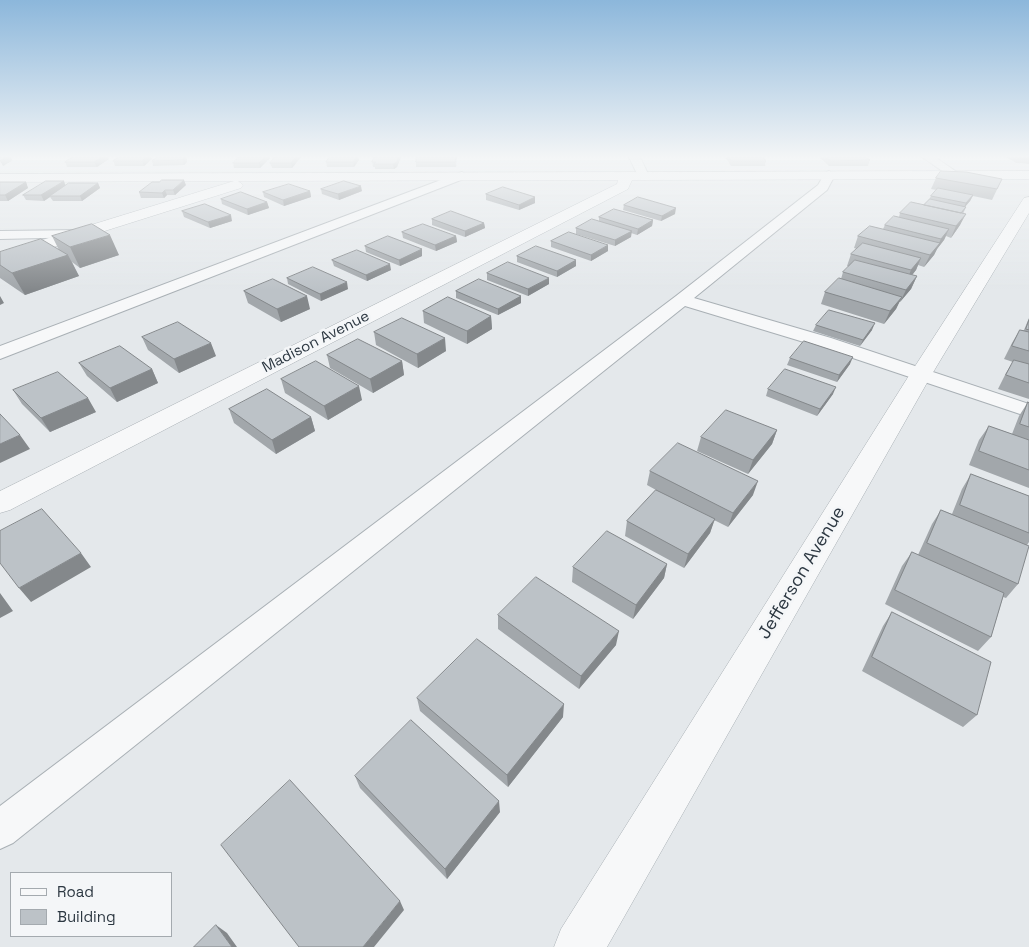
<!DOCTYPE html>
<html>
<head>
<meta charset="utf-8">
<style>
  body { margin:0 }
  #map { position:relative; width:1029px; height:947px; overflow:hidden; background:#e4e8eb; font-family:"Space Grotesk",sans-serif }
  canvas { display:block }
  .legend { position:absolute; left:10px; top:872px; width:162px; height:65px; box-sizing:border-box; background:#f4f6f8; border:1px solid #a4aaaf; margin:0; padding:6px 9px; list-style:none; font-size:15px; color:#2d3842 }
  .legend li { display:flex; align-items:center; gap:10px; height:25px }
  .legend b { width:25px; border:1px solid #a4aaaf }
</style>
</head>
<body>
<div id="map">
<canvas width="1029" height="947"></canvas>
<ul class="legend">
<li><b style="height:6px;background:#f7f8f9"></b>Road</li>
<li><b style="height:14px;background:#bcc2c7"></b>Building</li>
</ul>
</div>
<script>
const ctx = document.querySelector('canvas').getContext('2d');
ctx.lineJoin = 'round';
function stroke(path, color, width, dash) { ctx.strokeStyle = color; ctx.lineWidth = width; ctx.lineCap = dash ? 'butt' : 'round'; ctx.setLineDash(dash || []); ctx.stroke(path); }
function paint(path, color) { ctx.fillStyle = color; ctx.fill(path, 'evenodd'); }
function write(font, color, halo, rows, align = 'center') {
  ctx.font = font + ' "Space Grotesk",sans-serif'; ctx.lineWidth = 5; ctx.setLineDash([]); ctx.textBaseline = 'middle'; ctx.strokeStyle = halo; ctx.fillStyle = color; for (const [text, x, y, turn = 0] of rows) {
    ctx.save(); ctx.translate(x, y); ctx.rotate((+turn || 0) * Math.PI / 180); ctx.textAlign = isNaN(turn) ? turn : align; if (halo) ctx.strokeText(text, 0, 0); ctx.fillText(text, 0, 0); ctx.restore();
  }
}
const lane = new Path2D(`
  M629,157H640L649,176L647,178H639Z
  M922,157H935L961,175L959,177H951Z
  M829,171L835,175L827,190L694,298L831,338L1029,404V417L817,346L685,306L13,843L0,849V806L676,296L818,185L825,173Z
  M462,172L468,176L466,178L0,359V346Z
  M83,230L88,231L90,234L88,237L0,239V231Z`);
const street = new Path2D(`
  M1029,171V179L632,180L628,189L10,510L0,513V491L617,184L618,180L238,181L243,185L241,188L0,264V253L234,181L0,182V174Z
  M1029,197V213L932,374L607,947H554L561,929L910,374L1022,201L1024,198Z`);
const wall = new Path2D(`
  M119,157H151L152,159L144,166H115L113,161Z
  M186,157L187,162L184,165L153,166L152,161Z
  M301,157L292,168H272L270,163Z
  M330,157H358L359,160L354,167H327L326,162Z
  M375,157H401L397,167L394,169H375V167H373L372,162Z
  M457,157L456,167H416V162Z
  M725,157H763L766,161L765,166H731Z
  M821,157H865L870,160L868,166H829L820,158Z
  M1006,157H1029V164L1016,163Z
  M270,158L260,168H234L233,163Z
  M109,159L97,167H67L65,162Z
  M936,178L1002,179L992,200L973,196L970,201L965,207H966L963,214L960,225L951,238L946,236L944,240L937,249L934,255L924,267L918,265L916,270L912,275L917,276L911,289L900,302H899L896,309L884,324L821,304L825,292L841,279L843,272L849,267L847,266L851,254L857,249L854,248L858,236L883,229L885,225L899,217L900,213L924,205L928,201L931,196L937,190L931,189Z
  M0,182H26L28,188L8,201H0Z
  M98,183L100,188L82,201H53L50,197L44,201L26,200L23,195L66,185Z
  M186,185L175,195H167L164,198H141L139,192Z
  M321,189L362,191L339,200L322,194Z
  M310,191L311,197L284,206L264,197L263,192Z
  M486,194L535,197V203L519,210L486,200Z
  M221,199L267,202L269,208L248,215L222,204Z
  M624,205L675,214L661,221L623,210Z
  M182,211L232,221L210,228L184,217Z
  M599,217L653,220L652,226L637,235L631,233V237L615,246L576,234V228L599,221Z
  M432,219L484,223L485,228L465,237L432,225Z
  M402,232L456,236L457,242L436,251L403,238Z
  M52,236L119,255L80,268L72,262L79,276L25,295L0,278V252L59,250Z
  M551,241L608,251L591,261L551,247Z
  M365,246L422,249V256L400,266L366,252Z
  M517,256L576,260V266L557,277L517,262Z
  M332,260L391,270L367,281L334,266Z
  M487,273L549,284L528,296L487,280Z
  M287,278L348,289L321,301L288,284Z
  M244,291L310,309L281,322L248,303Z
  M456,291L521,296V303L498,315L456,298Z
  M423,311L491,316L492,329L467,344L424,323Z
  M1029,318V399L998,389L1006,373L1013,362L1004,359L1012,343L1020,330H1024Z
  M816,325L872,330L860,346L813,331Z
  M374,332L446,351L418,368L376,345Z
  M142,337L216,356L179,373L148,350Z
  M327,355L402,361L404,375L373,393L330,368Z
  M790,358L850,364L837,382L787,365Z
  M79,363L152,369L158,383L117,402L87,376Z
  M281,379L362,400L328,420L285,393Z
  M768,389L833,394L817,416L766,396Z
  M13,390L96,412L50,432L22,404Z
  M1028,402L1029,403V488L969,465L979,440L989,426L1012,434L1019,416Z
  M229,409L311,417L315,431L276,454L234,423Z
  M777,430L772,444L748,474L697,451L701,437Z
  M650,471L753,495L728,527L714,520L710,533L684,568L625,536L627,521L656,490L647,485Z
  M971,474L1029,496V542L1027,545L1018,584L1006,598L1003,597L991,637L978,651L885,604L902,566L912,552L918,555L932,524L941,510L952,514L962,489Z
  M667,564L664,578L633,619L572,582L573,567Z
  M892,612L977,715L963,727L862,671L883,626Z
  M498,615L616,645L579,689L498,629Z
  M417,698L563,717L508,787L420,711Z
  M355,776L500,812L447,879L360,788Z`);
const shadedWall = new Path2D(`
  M7,157H11L12,161L3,166L0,161Z
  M102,157H108L109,159L97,167L94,162Z
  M146,157H151L152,159L144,166L142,161Z
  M185,157H186L187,162L184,165L182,160Z
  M265,157H270V158L260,168L259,163Z
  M296,157H301L292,168L291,163Z
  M357,157H358L359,160L354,167L353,162Z
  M398,157H401L397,167L394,169L393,164Z
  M184,180L186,185L175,195L173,190Z
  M64,181L66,187L50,196V197L44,201L41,195Z
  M26,182L28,188L8,201L5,195Z
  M98,183L100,188L82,201L80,196Z
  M361,186L362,191L339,200L338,194Z
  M165,190L167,195L164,198L162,193Z
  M310,191L311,197L284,206L283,200Z
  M973,195L970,201L963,209L966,203Z
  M535,197V203L519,210V205Z
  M267,202L269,208L248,215L247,209Z
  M676,208L675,214L661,221L662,216Z
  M966,214L960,225L951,238L956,226Z
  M231,215L232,221L210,228L208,222Z
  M653,220L652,226L637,235L638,229Z
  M484,223L485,228L465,237V231Z
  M949,229L944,240L937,249L934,255L924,267L930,255L938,245L941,239Z
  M632,231L631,237L615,246V240Z
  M110,235L119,255L80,268L70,247Z
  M456,236L457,242L436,251L435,245Z
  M608,245V251L591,261V255Z
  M422,249V256L400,266L399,260Z
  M68,255L79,276L25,295L12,273Z
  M921,258L916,270L906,283L911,270Z
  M576,260V266L557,277V271Z
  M390,264L391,270L367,281L366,275Z
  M917,276L911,289L900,302L906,290Z
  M549,278V284L528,296V289Z
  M347,282L348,289L321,301L320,294Z
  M0,296L4,303L0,305Z
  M307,296L310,309L281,322L277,309Z
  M521,296V303L498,315V309Z
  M902,297L896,309L884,324L890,311Z
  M491,316L492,329L467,344V331Z
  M875,323L872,330L860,346L863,340Z
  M445,338L446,351L418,368L417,354Z
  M211,343L216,356L179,373L174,359Z
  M853,357L850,364L837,382L839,375Z
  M402,361L404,375L373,393L370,379Z
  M152,369L158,383L117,402L110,388Z
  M359,386L362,400L328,420L324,406Z
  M836,387L833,394L817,416L820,409Z
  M88,398L96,412L50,432L41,418Z
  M311,417L315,431L276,454L272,440Z
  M777,430L772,444L748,474L753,460Z
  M20,435L30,449L0,463V444Z
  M758,481L753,495L728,527L733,513Z
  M715,519L710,533L684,568L688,554Z
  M81,553L91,567L31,602L19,588Z
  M667,564L664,578L633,619L636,605Z
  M0,593L13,611L0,618Z
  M619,631L616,645L579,689L581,676Z
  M564,704L563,717L508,787L507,775Z
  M499,801L500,812L447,879L445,869Z
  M400,901L404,910L374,947H363Z
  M216,925L227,933L237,947H232Z`);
const building = new Path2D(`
  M0,157H7L0,161Z
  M73,157H102L94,162H65Z
  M119,157H146L142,161H113Z
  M157,157H185L182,160L152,161Z
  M239,157H265L259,163H233Z
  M275,157H296L291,163H270Z
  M330,157H357L353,162H326Z
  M375,157H398L397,162L393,164H374L376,162H372Z
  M417,157H456L455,162H416Z
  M729,157H763L766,161H732Z
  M826,157H865L870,160L831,161Z
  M1016,157H1029V159L1019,158Z
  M941,171L966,172L1002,179L997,189L936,178Z
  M162,180H184L173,190H165L162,193L139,192L152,182H159Z
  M46,181H64L41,195H23Z
  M344,181L361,186L338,194L321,189Z
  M0,182H26L5,195H0Z
  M69,183H98L80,196H50Z
  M289,184L310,191L283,200L263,192Z
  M503,187L535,197L519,205L486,194Z
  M938,188L973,195L966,203L931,196Z
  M241,192L267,202L247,209L221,199Z
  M638,197L676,208L662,216L624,205Z
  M930,199L966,207L961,213L924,205Z
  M911,202L966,214L956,226L900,213Z
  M205,204L231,215L208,222L182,211Z
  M614,209L653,220L638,229L599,217Z
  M451,211L484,223L465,231L432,219Z
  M894,216L949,229L941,239L885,225Z
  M592,219L632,231L615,240L576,228Z
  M92,224L110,235L70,247L52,236Z
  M423,224L456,236L435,245L402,232Z
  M870,226L940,243L930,255L858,236Z
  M569,232L608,245L591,255L551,241Z
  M388,236L422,249L399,260L365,246Z
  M41,239L68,255L12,273L0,265V252Z
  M863,243L921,258L911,270L851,254Z
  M536,246L576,260L557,271L517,256Z
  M357,250L390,264L366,275L332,260Z
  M855,260L917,276L906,290L843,272Z
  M508,262L549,278L528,289L487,273Z
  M313,267L347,282L320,294L287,278Z
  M839,278L902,297L890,311L825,292Z
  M273,279L307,296L277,309L244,291Z
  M479,279L521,296L498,309L456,291Z
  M448,297L491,316L467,331L423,311Z
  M829,310L875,323L863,340L816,325Z
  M402,318L445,338L417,354L374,332Z
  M1029,320V330L1026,329Z
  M178,322L211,343L174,359L142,337Z
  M1020,330L1029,332V351L1012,346Z
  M358,339L402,361L370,379L327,355Z
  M804,341L853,357L839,375L790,358Z
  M120,346L152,369L110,388L79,363Z
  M1014,360L1029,364V383L1006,375Z
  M316,361L359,386L324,406L281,379Z
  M785,369L836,387L820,409L768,389Z
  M58,372L88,398L41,418L13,390Z
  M267,389L311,417L272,440L229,409Z
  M1028,402L1029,403V427L1020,424Z
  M726,410L777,430L753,460L701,437Z
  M0,414L20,435L0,444Z
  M989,426L1029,440V470L979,451Z
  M678,443L758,481L733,513L650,471Z
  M971,474L1029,496V533L960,505Z
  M656,490L715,519L688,554L627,521Z
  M42,509L81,553L19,588L0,563V531Z
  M941,510L1029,546L1018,584L927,543Z
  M607,531L667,564L636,605L573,567Z
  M912,552L1004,593L991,637L895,590Z
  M536,577L619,631L581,676L498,615Z
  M892,612L991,662L977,715L872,657Z
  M477,639L564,704L507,775L417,698Z
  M411,720L499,801L445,869L355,776Z
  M290,780L400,901L363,947H299L221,845Z
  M216,925L232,947H194Z`);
const farStreetnames = [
  ["Madison Avenue",316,342,-27]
];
const streetNames = [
  ["Jefferson Avenue",802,573,-59]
];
stroke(lane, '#a9b0b5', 2);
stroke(street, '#a9b0b5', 1);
paint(lane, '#f7f8f9');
paint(street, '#f7f8f9');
paint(wall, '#a2a7ab');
paint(shadedWall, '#84888b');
paint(building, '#bcc2c7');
stroke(building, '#84888b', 1);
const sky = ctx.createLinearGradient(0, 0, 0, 290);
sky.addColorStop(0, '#8cb7db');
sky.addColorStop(0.54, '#f3f5f6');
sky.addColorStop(1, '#f3f5f600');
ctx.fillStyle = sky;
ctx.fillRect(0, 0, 1029, 290);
write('15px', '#2d3842', '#f4f6f8', farStreetnames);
write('18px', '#2d3842', '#f4f6f8', streetNames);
</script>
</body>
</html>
